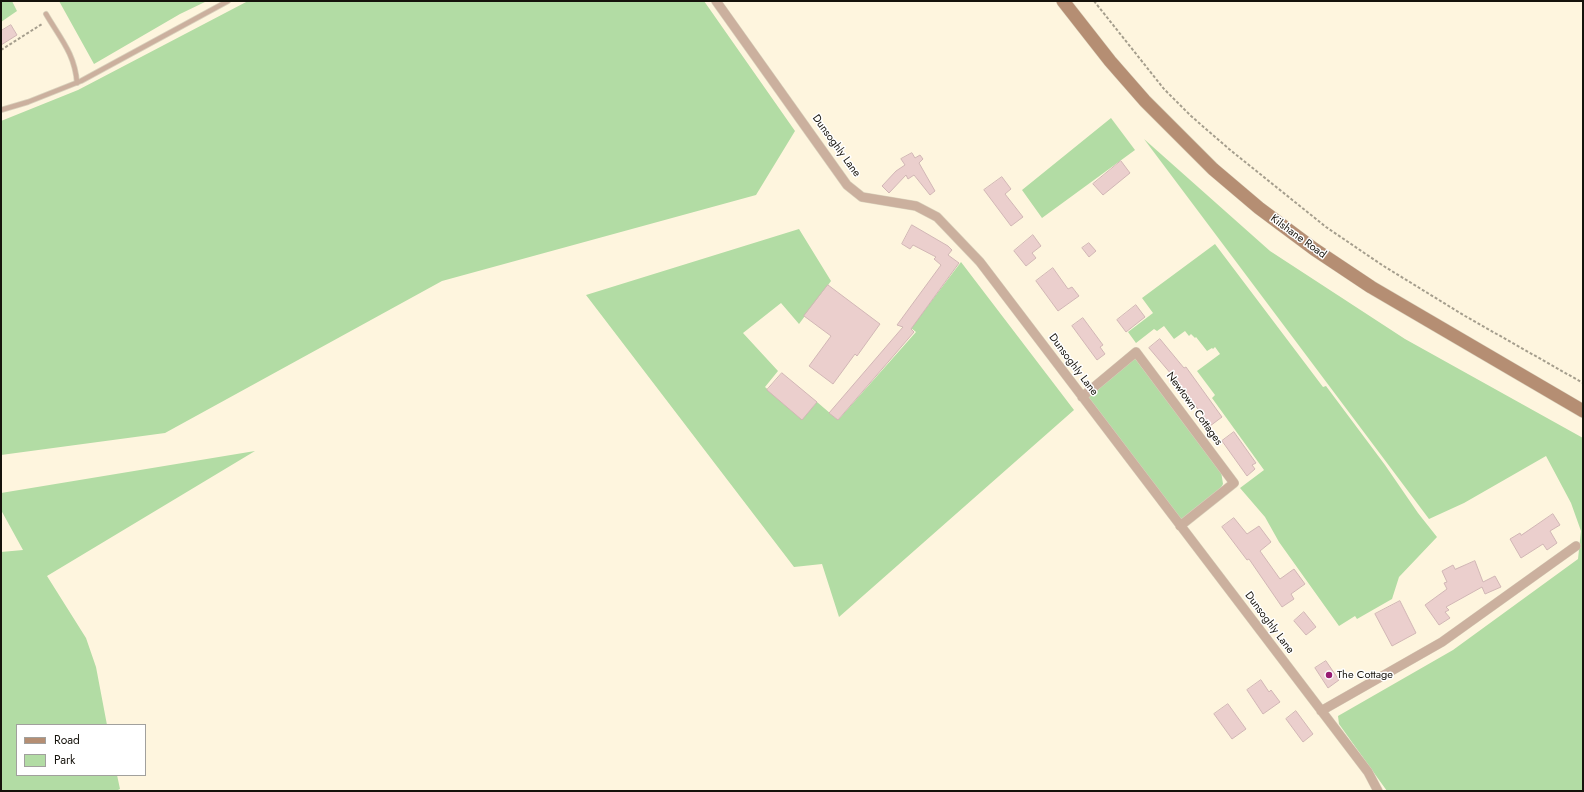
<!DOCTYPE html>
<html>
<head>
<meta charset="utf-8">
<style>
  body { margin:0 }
  #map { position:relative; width:1584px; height:792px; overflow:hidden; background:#fef5de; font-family:Jost,sans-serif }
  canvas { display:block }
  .frame { position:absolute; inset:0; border:2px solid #15120b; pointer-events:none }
  .legend { position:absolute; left:16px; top:724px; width:130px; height:52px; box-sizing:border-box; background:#fff; border:1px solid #a1a09d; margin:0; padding:5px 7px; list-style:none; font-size:12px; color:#15120b }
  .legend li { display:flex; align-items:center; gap:8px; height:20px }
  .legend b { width:20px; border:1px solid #a1a09d }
</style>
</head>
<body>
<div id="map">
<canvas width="1584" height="792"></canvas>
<div class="frame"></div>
<ul class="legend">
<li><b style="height:5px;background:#b58e73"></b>Road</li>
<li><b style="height:11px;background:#b2dca4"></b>Park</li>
</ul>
</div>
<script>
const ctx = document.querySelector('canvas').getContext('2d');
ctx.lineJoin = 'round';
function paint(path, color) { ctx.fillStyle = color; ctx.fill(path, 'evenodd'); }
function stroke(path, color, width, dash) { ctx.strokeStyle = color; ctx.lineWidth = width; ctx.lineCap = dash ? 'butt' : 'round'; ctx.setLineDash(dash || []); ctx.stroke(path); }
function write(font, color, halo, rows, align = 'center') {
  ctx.font = font + ' Jost,sans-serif'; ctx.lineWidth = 3; ctx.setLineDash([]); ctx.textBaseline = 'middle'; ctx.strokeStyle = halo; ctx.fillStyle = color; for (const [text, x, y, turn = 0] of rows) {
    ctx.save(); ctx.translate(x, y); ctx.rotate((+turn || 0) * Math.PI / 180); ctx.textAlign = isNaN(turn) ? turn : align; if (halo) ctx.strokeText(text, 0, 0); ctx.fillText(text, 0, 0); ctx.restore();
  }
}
const green = new Path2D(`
  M1,1H12L17,11L1,22Z
  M59,1H207L180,14L94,64Z
  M248,1H704L795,131L756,195L442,281L165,433L1,455V121L78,90Z
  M1111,118L1135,150L1042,218L1022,190Z
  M1144,139L1270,251L1405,339L1583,438V791H1387L1339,724L1338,716L1453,650L1578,559L1581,531L1571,503L1546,456L1464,503L1429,519Z
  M799,229L831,281L799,324L781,303L743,333L778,371L765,387L802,419L817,402L838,420L916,332L911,328L961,262L1074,410L839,617L822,564L794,567L586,295Z
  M1215,244L1323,387L1326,386L1385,465L1418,513L1437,537L1399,577L1392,599L1357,619L1355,616L1339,626L1279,542L1265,517L1240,488L1264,470L1212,398L1215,395L1197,371L1220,354L1215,347L1213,349L1212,348L1207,351L1196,337L1195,338L1191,334L1189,336L1185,331L1174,339L1164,326L1157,331L1154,329L1136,343L1128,332L1153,313L1142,298Z
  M1135,358L1221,471L1223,484L1219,491L1182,521L1088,397Z
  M255,451L47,576L86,638L96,667L107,725H17V775H117L120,789L116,791H1V552L23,550L1,510V493Z`);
const building = new Path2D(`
  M11,25L17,35L1,45V31Z
  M912,153L915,158L920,155L923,159L919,163L935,191L930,195L914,175L908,179L906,175L889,193L882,186L896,171L905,165L901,159Z
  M1121,161L1130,173L1103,195L1093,184Z
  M1002,177L1011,189L1005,194L1023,217L1011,226L984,190Z
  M912,225L948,246L952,250L948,255L959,263L911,329L914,332L838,420L829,413L903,327L897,325L941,265L934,259L936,257L913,245L910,249L902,244Z
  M1033,235L1041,246L1032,253L1036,258L1026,266L1014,251Z
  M1089,243L1096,251L1089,257L1082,248Z
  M1053,268L1068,289L1072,287L1079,296L1058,311L1036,281Z
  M828,285L880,324L857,356L855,354L833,384L809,366L831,336L804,316Z
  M1136,305L1145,317L1126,332L1117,320Z
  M1083,318L1103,345L1100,347L1105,354L1097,360L1072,326Z
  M1160,339L1184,368L1186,367L1222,417L1210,426L1183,388L1149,348Z
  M782,373L817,402L802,420L767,390Z
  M1234,432L1256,463L1252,465L1255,469L1247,476L1222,441Z
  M1553,514L1560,525L1550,531L1557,543L1547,550L1543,544L1521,558L1510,539L1520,533L1521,535Z
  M1234,518L1247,534L1259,526L1271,542L1260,551L1280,579L1294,569L1305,584L1291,594L1294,599L1282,607L1249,559L1247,560L1222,527Z
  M1475,561L1483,582L1495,576L1501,587L1485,594L1482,587L1446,607L1449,610L1445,612L1450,618L1439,625L1425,605L1447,589L1444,583L1447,582L1442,571L1453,565L1455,569Z
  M1400,601L1416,633L1392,646L1375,614Z
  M1304,612L1316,627L1306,635L1294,621Z
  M1326,661L1339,680L1328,688L1315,668Z
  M1261,680L1269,692L1271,690L1280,702L1263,714L1247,690Z
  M1228,704L1246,729L1232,739L1214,714Z
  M1296,711L1313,734L1303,742L1286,719Z`);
const path = new Path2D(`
  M1094,1L1164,89L1191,116L1229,149L1326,227L1382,265L1465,316L1583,383
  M1,50L42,24`);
const lane = new Path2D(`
  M46,14C60,38 75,54 77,83
  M1,110L28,102L81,81L228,1`);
const street = new Path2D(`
  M716,1L847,185L862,197L916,206L937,217L980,262L1368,772L1378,791
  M1082,397L1136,352L1234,483L1180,526
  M1321,711L1442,642L1576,546`);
const secondary = new Path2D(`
  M1063,1L1110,61L1145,101L1213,169L1259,208L1314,249L1371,287L1583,411`);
const markers = [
  [1329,675,4,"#971a73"]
];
const streetNames = [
  ["Dunsoghly Lane",836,146,54],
  ["Kilshane Road",1298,237,36],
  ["Dunsoghly Lane",1073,365,53],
  ["Newtown Cottages",1194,409,54],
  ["Dunsoghly Lane",1269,623,53]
];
const poiNames = [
  ["The Cottage",1337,675]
];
paint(green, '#b2dca4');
paint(building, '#ebcfcd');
stroke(building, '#d1b6b5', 1);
stroke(lane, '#d9d1bc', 6);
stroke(street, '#d9d1bc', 10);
stroke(secondary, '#d9d1bc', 14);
stroke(path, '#a59e8d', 2, [3, 2]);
stroke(lane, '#cbb09e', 4.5);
stroke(street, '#cbb09e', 9);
stroke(secondary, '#b58e73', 13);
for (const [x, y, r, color] of markers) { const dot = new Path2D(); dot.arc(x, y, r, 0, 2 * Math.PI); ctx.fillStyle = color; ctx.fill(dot); stroke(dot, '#fff', 1.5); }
write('11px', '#15120b', '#fff', streetNames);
write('11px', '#15120b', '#fff', poiNames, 'left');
</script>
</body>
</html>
